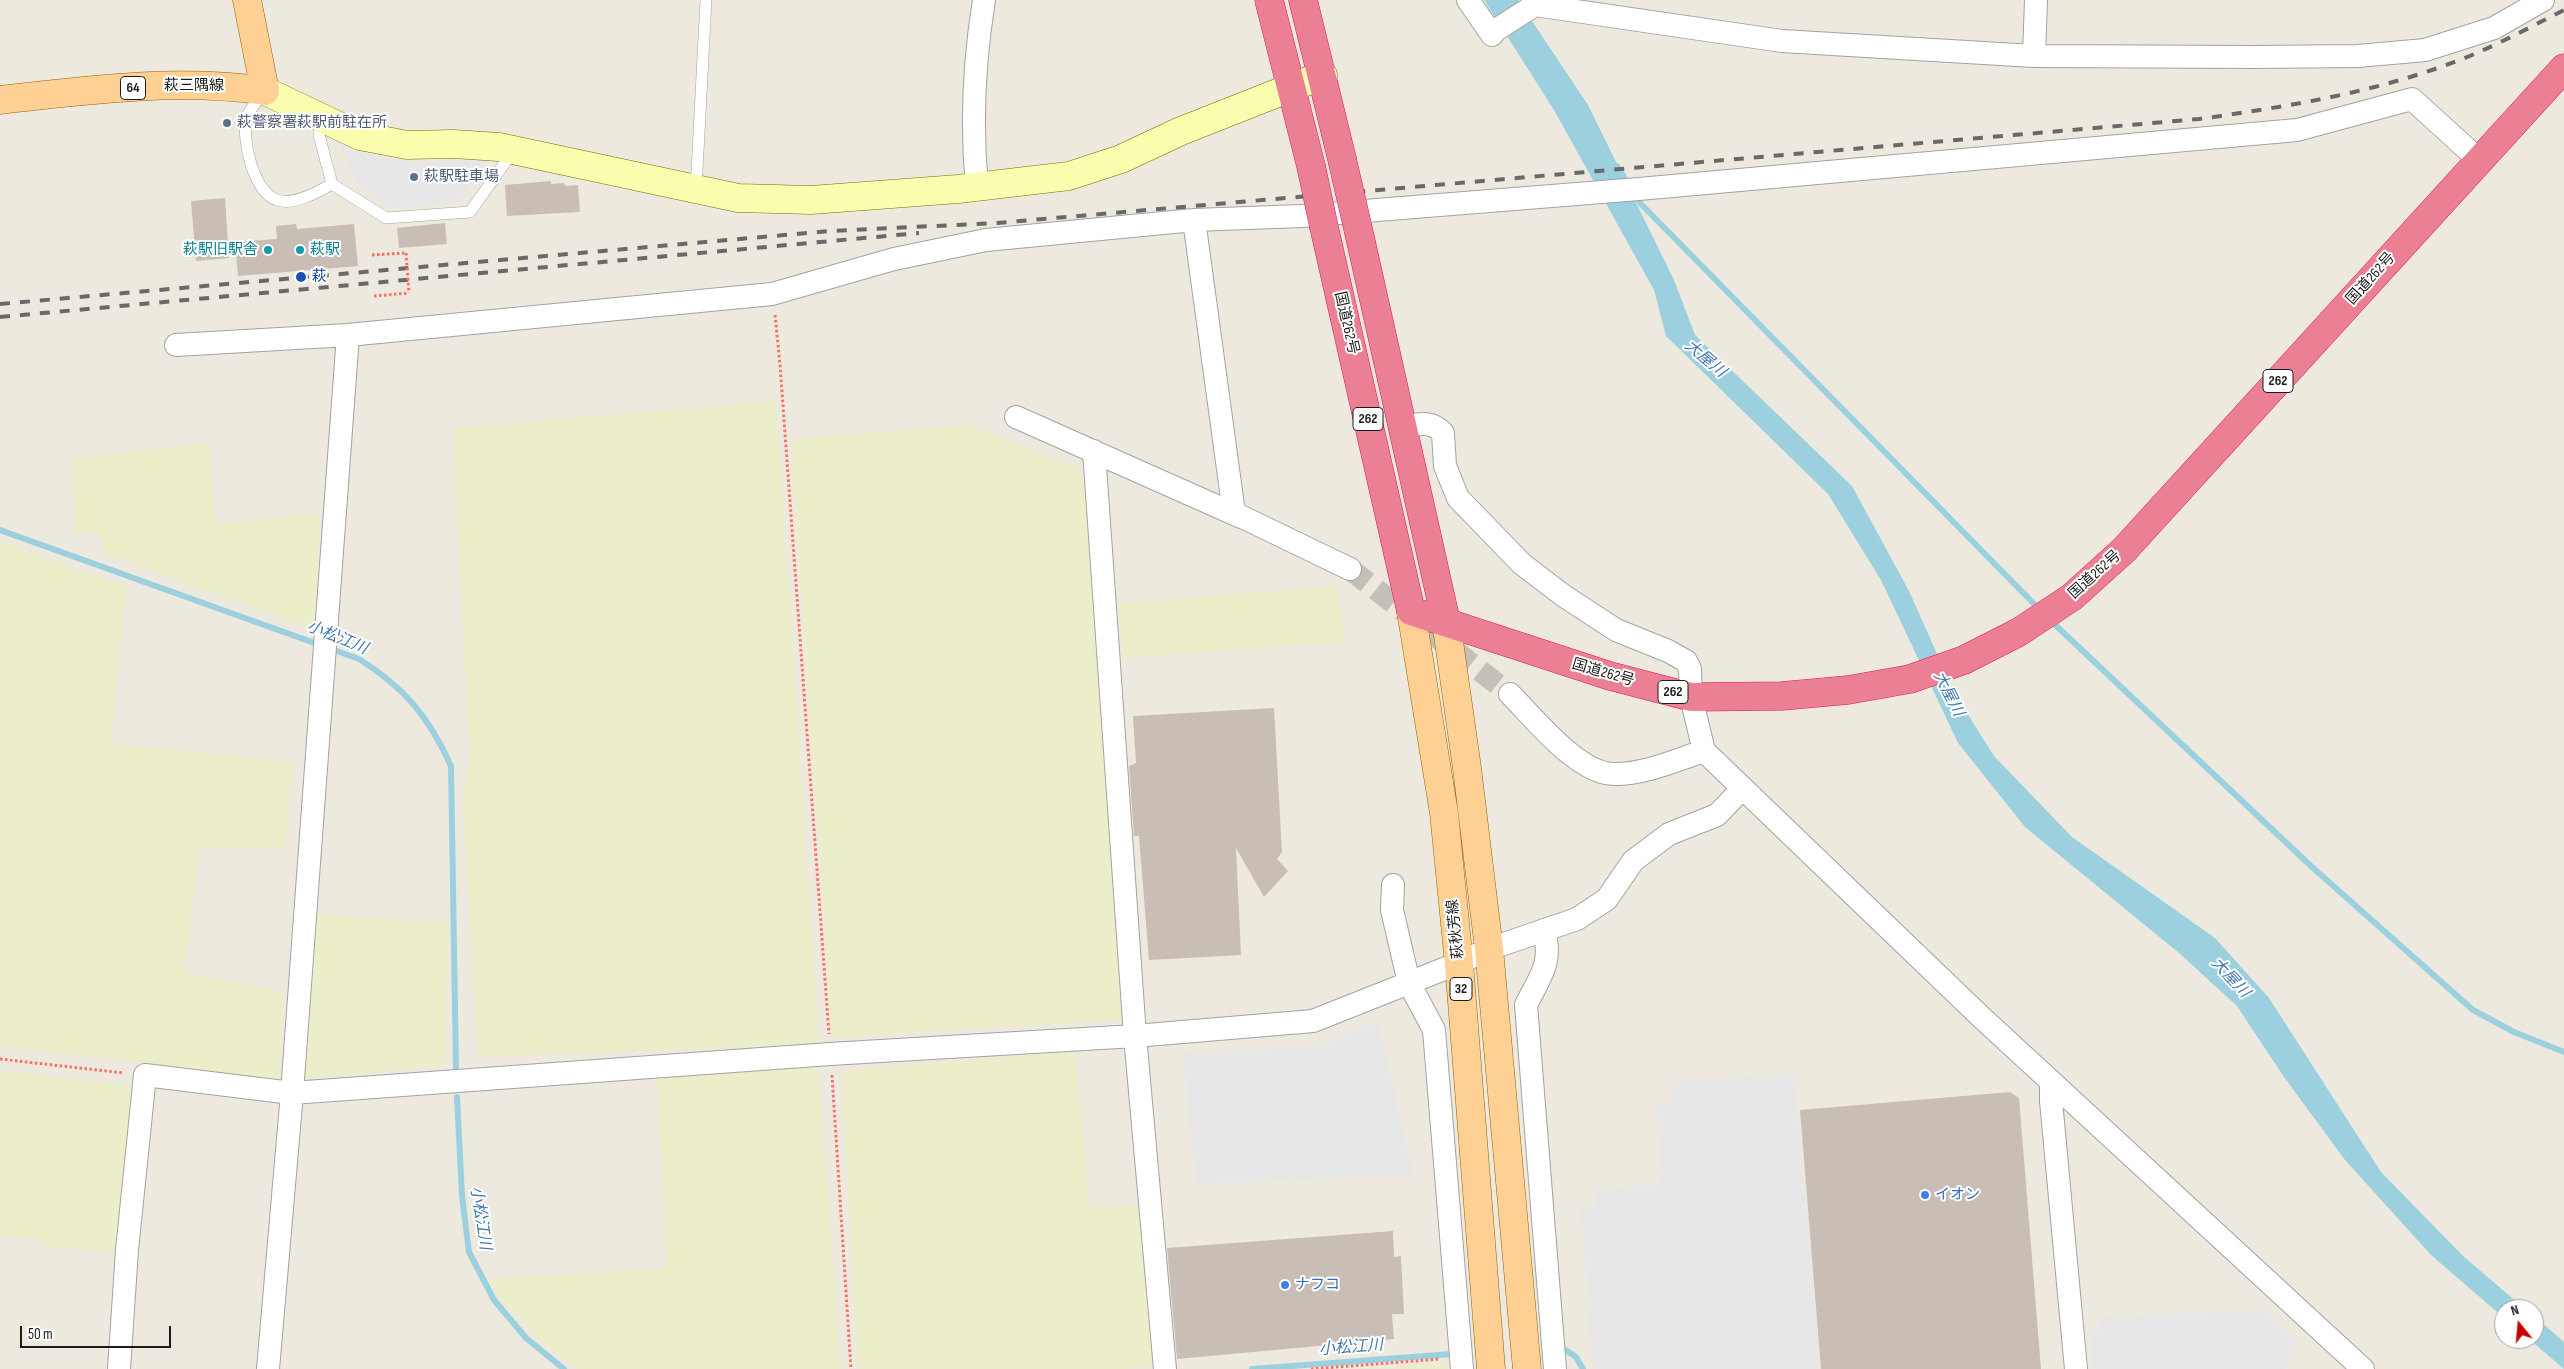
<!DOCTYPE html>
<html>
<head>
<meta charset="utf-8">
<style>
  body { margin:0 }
  #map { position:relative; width:2564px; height:1369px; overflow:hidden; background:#ede9df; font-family:"Sofia Sans Condensed",sans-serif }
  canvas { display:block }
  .north { position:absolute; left:2494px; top:1299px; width:50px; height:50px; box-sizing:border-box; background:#fff; border:1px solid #a4a4a4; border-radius:50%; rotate:343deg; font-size:14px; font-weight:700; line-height:20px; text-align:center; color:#1b1b1b }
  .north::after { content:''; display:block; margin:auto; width:18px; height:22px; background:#c60000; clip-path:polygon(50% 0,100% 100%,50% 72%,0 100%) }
  .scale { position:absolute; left:20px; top:1326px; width:151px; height:22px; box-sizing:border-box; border:2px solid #1b1b1b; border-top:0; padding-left:6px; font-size:15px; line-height:18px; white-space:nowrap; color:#1b1b1b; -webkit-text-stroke:4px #fff; paint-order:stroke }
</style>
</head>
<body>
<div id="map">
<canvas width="2564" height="1369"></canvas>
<div class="north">N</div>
<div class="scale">50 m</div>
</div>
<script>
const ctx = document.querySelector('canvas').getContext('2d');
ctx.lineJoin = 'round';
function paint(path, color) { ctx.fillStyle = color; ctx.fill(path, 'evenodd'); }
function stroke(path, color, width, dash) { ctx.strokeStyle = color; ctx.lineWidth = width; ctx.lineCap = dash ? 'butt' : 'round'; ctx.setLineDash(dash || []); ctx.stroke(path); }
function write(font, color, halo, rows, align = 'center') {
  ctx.font = font + ' "Sofia Sans Condensed","Noto Sans JP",sans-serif'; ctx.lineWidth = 4; ctx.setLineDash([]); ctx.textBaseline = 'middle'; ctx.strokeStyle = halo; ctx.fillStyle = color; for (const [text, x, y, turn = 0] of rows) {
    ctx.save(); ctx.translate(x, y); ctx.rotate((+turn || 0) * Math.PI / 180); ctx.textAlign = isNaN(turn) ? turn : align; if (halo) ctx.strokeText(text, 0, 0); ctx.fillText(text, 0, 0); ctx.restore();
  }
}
const farmland = new Path2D(`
  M776,401L819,1044L478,1057L463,806L470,755L452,428Z
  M969,425L1080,469L1092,523L1125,1019L832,1038L791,439Z
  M209,443L216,524L320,513L315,630L104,553L100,532L75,534L72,458Z
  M0,542L126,586L111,744L293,761L285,849H200L184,972L284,992L279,1079L271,1082L139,1062L0,1047Z
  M1336,586L1346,642L1124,658L1117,603Z
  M311,914L448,922L445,1065L341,1076L298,1077Z
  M1075,1051L1090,1209L1144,1204L1153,1367L1121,1369H859L841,1071Z
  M818,1065L841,1369H578L542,1342L495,1292L489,1279L667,1268L657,1078Z
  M0,1070L141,1087L117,1252L49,1247L35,1239L0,1235Z
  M1447,1364L1448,1369H1385Z`);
const parking = new Path2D(`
  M340,141L375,157L421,162L489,158L457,203L390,208L357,184Z
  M1379,1022L1413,1175L1196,1184L1183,1053L1316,1047Z
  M1795,1074L1821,1369H1593L1581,1210L1595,1207L1594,1189L1661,1185L1656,1104L1671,1103L1673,1081Z
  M2257,1311L2269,1315L2299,1343L2289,1355L2286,1369H2092L2090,1335L2101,1332L2098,1317Z`);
const water = new Path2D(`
  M1484,0H1518L1588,105L1674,280L1695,335L1852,486L1909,591L1955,694L1994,756L2072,837L2215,938L2269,998L2381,1172L2463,1256L2525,1309H2504V1318L2431,1255L2345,1160L2284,1077L2237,1006L2179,953L2025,827L1958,743L1881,580L1828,494L1666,336L1654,290L1554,110Z
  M2534,1316L2564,1342V1369L2529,1339H2534Z`);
const stream = new Path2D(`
  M1617,166L1629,185
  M1635,194L1641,204L2041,611
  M0,530L359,659C405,688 429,717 451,766L456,1068
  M2050,620L2312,867L2473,1010L2514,1032L2564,1052
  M457,1097L462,1196L469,1252L494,1300L526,1338L564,1369
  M1564,1349L1576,1357L1583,1369
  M1252,1369L1452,1354`);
const building = new Path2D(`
  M551,181V184L564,183L565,186L578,185L580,212L507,216L505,185Z
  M225,198L229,258L196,261L191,201Z
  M445,223L447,244L399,248L397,228Z
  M296,224L297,229L354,224L358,266L238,276L235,242L277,239L276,226Z
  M1274,708L1282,852L1277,859L1288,871L1264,897L1236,848L1241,955L1149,960L1139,836H1134L1129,766L1136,763L1133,716Z
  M2010,1092L2019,1098L2041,1369H1821L1800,1110Z
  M1393,1231L1394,1257L1401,1256L1404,1314H1392L1394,1339L1177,1359L1167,1248Z`);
const streetTunnel = new Path2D(`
  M1350,569L1510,694`);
const path = new Path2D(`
  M372,255L406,253
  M374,296L409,293
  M775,315L780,365L829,1034
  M0,1059L124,1073
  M832,1075L851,1369
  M1311,1369L1440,1359`);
const lane = new Path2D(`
  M265,91C259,99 250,108 247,117C241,138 253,192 277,200C293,206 318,192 332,184
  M322,119L319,135L332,184L386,218L470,212L514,150
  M696,190L706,0`);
const street = new Path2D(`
  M1468,0L1492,35L1496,30L1535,5L1782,41L2034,56L2254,57L2358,56L2425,50L2494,28L2543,0
  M2034,56L2036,0
  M977,187C971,125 974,62 984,0
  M1194,220L1234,513L1350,569
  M176,345L348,335L772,294L894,259L986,240L1194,220L1302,216L1639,189L2297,130L2412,99L2479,160
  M1016,417L1241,517
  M1402,427C1419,424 1431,420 1443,433L1445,466L1458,498L1522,564L1564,596L1616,630L1668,651L1686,661L1690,669L1691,697L1704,751L1980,1016L2363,1369
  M1094,451L1135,1036L1165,1369
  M1510,694C1535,719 1579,775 1615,774C1645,774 1676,760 1704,751
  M1393,885L1392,910L1409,983L1434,1030L1462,1369
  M1544,930C1553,964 1540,976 1526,1005L1555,1369
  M2051,1083V1101L2076,1369
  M119,1369L127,1250L145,1075L292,1093L830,1054L1135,1036L1313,1021L1459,963L1489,949L1577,919L1607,899L1633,861L1669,834L1717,815L1742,789
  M268,1369L292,1093L348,335`);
const secondary = new Path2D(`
  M265,91L360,136L407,145L454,144L499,147L738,198L811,200L958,189L1069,176L1121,159L1181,131L1323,75`);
const primary = new Path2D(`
  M0,100C87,90 178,78 265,91L247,0
  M1411,611L1444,813L1459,963L1491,1369
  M1446,621L1467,768L1489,949L1527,1369`);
const highway = new Path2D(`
  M1269,0L1311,166
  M1303,0L1342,159
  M1357,224L1446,621
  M1324,227L1411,611L1610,676L1691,697L1782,696L1848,690L1910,679L1964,660L2019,632L2072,597L2124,550L2564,68`);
const rail = new Path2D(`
  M0,304L830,231L997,223L2199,119C2292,106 2385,91 2472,55C2503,42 2534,25 2564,10
  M0,317L919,233`);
const pathBridge = new Path2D(`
  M406,253L409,293`);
const highwayBridge = new Path2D(`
  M1342,159L1357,224
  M1311,166L1324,227`);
const markers = [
  [227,123,5,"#5c6f8a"],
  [414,177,5,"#5c6f8a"],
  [268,250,5,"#0f9aa8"],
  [300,250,5,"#0f9aa8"],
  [301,277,6,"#1a4fb4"],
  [1925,1195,5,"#3f7fe0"],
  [1285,1285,5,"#3f7fe0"]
];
const shields = [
  [133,88,25],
  [2278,381,30],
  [1368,419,30],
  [1673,692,30],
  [1461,989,22]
];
const shieldNames = [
  ["64",133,88],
  ["262",2278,381],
  ["262",1368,419],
  ["262",1673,692],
  ["32",1461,989]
];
const streetNames = [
  ["萩三隅線",194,86],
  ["国道262号",2371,279,-48],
  ["国道262号",1346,323,77],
  ["国道262号",2095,575,-42],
  ["国道262号",1603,673,16],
  ["萩秋芳線",1456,929,-96]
];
const serviceNames = [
  ["萩警察署萩駅前駐在所",237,123],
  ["萩駅駐車場",424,177]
];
const cultureNames = [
  ["萩駅旧駅舎",258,250],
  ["萩駅",310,250,"left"]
];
const transitNames = [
  ["萩",312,277]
];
const shopNames = [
  ["イオン",1935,1195],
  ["ナフコ",1295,1285]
];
const waterNames = [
  ["大屋川",1705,359,40],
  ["小松江川",337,638,22],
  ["大屋川",1948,694,63],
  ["大屋川",2230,978,47],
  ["小松江川",480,1218,81],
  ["小松江川",1351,1348,-4]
];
paint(farmland, '#ebeec8');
paint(parking, '#e7e7e7');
paint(water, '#9cd0df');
stroke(stream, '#9cd0df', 6);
paint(building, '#c9beb5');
stroke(streetTunnel, '#c3c0b8', 22, [22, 11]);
stroke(lane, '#a2a2a2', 12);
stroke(street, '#a2a2a2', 24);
stroke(secondary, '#677400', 29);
stroke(primary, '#926100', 29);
stroke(highway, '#e0185c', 29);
stroke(path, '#ff6f5f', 3, [2.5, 2.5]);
stroke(lane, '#fff', 11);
stroke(street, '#fff', 22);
stroke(secondary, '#f9fdad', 28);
stroke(primary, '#ffd093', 28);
stroke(highway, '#eb8094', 28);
stroke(rail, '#696969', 4, [10, 10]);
stroke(highwayBridge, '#e0185c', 29, []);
stroke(pathBridge, '#ff6f5f', 3, [2.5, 2.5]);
stroke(highwayBridge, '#eb8094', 28);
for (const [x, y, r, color] of markers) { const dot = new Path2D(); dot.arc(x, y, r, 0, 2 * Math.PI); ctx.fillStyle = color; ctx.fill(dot); stroke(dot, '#fff', 2); }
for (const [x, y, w] of shields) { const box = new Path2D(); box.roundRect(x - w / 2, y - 11.5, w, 23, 4); ctx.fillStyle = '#fff'; ctx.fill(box); stroke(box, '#1b1b1b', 1); }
write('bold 14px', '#1b1b1b', null, shieldNames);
write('15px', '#1b1b1b', '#fff', streetNames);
write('15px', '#4e5e75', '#fff', serviceNames, 'left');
write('15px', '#0d838f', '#fff', cultureNames, 'right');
write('15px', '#164399', '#fff', transitNames, 'left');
write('15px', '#366cbe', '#fff', shopNames, 'left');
write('italic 16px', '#4279af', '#fff', waterNames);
</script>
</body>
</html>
